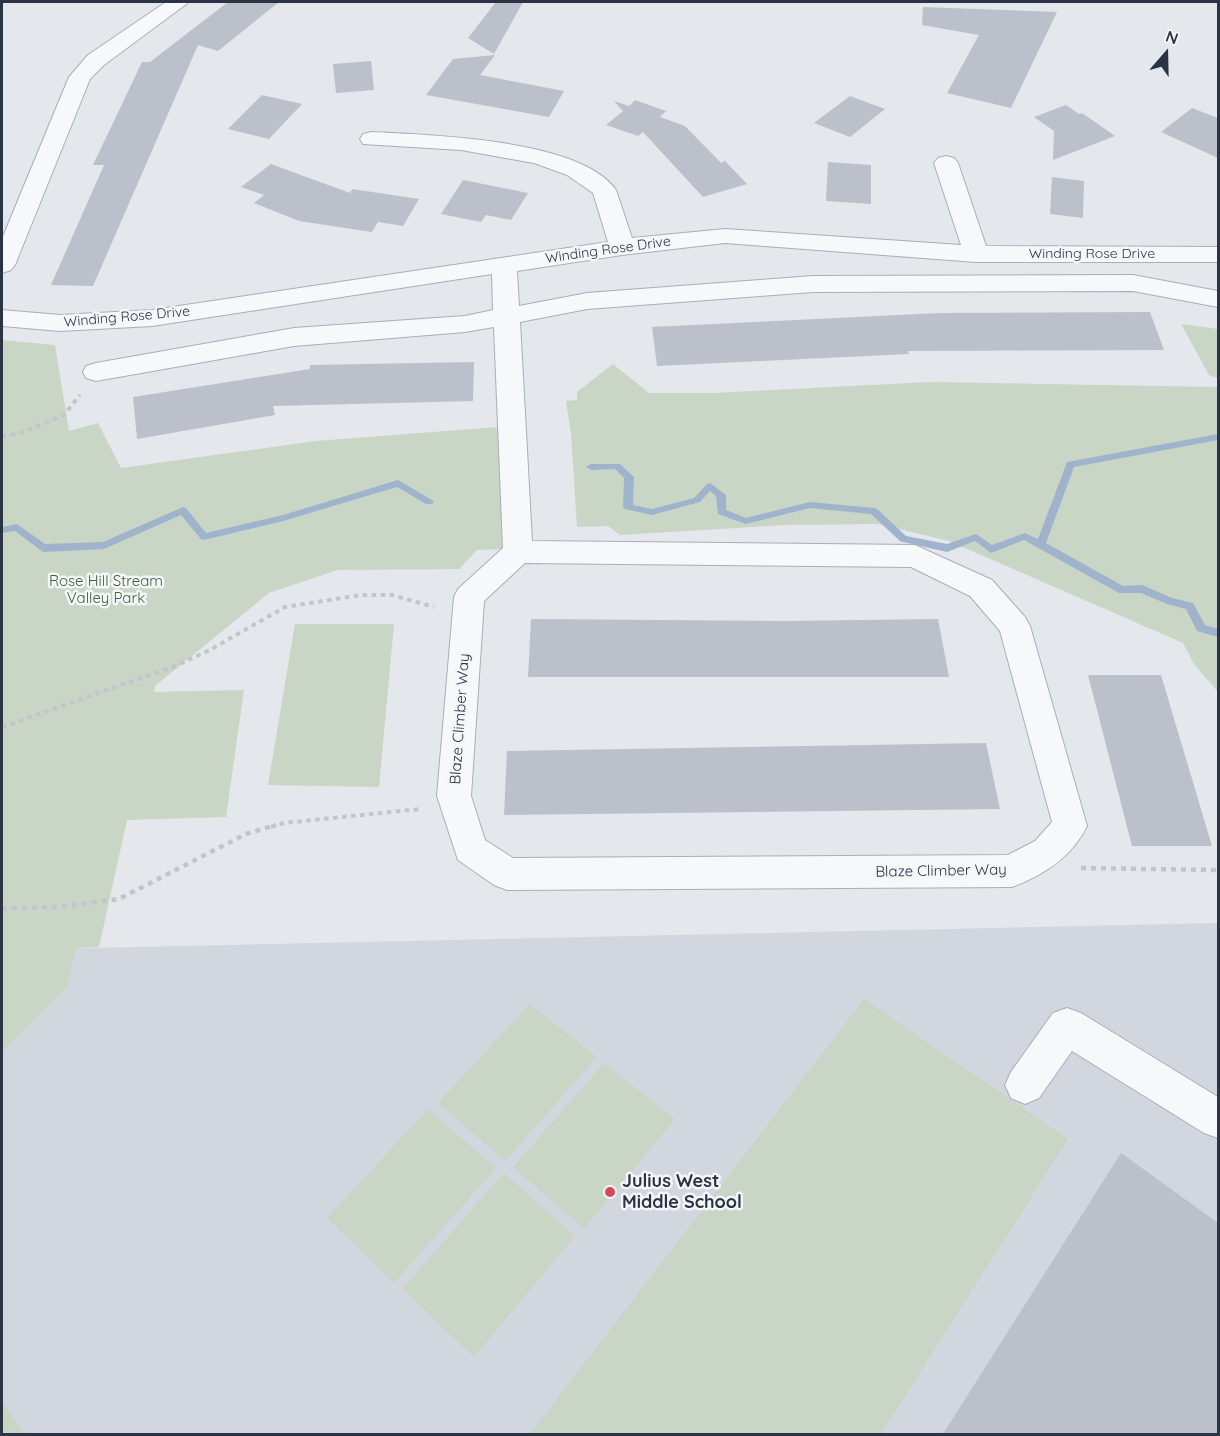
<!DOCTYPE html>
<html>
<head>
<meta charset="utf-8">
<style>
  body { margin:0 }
  #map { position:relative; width:1220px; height:1436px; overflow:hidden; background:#e4e7ec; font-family:Quicksand,sans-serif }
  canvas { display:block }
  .frame { position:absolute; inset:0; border:3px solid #2b3445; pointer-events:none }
  .north { position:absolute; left:1136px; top:24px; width:60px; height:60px; -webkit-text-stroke:4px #f4f6f9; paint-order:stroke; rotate:20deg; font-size:16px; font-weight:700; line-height:24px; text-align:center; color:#2b3445 }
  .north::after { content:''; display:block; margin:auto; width:21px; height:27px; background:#2b3445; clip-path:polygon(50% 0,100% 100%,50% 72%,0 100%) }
</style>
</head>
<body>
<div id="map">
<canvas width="1220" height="1436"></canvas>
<div class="frame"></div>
<div class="north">N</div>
</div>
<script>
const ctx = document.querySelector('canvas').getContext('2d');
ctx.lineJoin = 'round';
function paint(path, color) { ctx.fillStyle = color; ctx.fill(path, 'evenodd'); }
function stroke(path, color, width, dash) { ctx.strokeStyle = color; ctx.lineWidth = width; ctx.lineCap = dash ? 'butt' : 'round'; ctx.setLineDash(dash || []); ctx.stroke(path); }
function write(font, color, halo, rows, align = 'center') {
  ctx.font = font + ' Quicksand,sans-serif'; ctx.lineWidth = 5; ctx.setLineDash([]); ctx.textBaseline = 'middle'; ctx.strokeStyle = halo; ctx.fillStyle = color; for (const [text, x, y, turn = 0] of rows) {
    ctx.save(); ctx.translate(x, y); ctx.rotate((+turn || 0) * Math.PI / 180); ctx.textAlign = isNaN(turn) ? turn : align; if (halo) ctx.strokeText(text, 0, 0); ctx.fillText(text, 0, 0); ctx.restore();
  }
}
const built = new Path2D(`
  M1218,923V1434H2V950Z`);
const green = new Path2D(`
  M1181,324L1218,329V378L1209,375Z
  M2,340L55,345L69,431L98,423L121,468L316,441L498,427L505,549L477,550L459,569L337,570L269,593L155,686L154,692L244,690L226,817L127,820L99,947L76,948L67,987L2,1052Z
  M613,364L649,393H713L931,382L1218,387V692L1194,664L1183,643L949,541L878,524L786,525L620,535L608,526L577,527L571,434L566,401L577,400V392Z
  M295,624H394L379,787L268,785Z
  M864,999L1068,1139L881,1434H530Z
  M530,1004L597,1057L505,1161L438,1103Z
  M604,1063L675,1119L584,1229L513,1167Z
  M428,1109L496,1168L394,1283L327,1218Z
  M504,1173L575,1236L474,1357L402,1289Z
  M2,1401L25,1434H2Z`);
const stream = new Path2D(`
  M1218,434V440L1074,467L1046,543L1123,586L1142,585L1172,598L1193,603L1205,625L1218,629V637L1197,631L1186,609L1167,604L1141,593H1119L1024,540L991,553L975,541L947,552L903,542L900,541L871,514L810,508L746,524L718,514L716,496L710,491L700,502L652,515L625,509L623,507L624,478L615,469L591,470L586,467L591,464H620L634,477L633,505L652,509L694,498L707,484L710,483L726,495V510L746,518L810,502L874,508L877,509L906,536L947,544L976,534L992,545L1025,533L1038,539L1067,462Z
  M398,480L432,500L434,502L432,504H426L397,487L283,521L204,540L201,539L181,515L104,549L43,552L15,531L2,533V527L17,524L45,544L103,542L183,507L186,508L206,533L283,515Z`);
const building = new Path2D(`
  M228,2H279L218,51L198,45L93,286L51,285L104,165H93L142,62H150Z
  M496,2H523L494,54L468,38Z
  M923,7L1057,12L1011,108L947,93L979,35L922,25Z
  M495,55L480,75L564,91L549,117L426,95L453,59Z
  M371,61L374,90L336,93L333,64Z
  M262,95L302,104L269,139L228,129Z
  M850,96L885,109L850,137L814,123Z
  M635,100L666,111L660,117L685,126L721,163L725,161L747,184L703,197L643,132L638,136L606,125L623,111L614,101L629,106Z
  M1066,105L1079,114L1082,113L1115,136L1053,160L1054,131L1034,117Z
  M1192,108L1218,118V158L1161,132Z
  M828,162L871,165V204L826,201Z
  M271,164L350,193L352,189L419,199L403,226L378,222L372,232L299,221L254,203L264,195L241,187Z
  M1052,177L1084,181L1083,218L1050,214Z
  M463,180L528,193L511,220L486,215L481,222L441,214Z
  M1150,312L1164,350L908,351L909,354L657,366L652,327L939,313Z
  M474,362L473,401L273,406L275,415L137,439L133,397L310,369V365Z
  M531,619L786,621L938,619L949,677H528Z
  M1088,675H1161L1212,846H1132Z
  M986,743L1000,809L504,815L507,751Z
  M1121,1153L1218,1223V1434H943Z`);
const pathFar1 = new Path2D(`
  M2,437L21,433L64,415L80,395
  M2,727L175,666L210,650L285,607L361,595H392L434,607
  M271,827L284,823L420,809`);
const path = new Path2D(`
  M1081,868L1218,870
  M2,909L66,906L119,899L246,834L276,825`);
const minor = new Path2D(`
  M166,2H189L104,65L90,79L15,265L11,270L2,273V239L69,77L88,55Z
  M371,132C429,135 581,139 616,190L632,238L725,229L961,245L934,163L938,158L946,156L954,158L958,163L986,246L1218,247V262H976L725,243L622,255L517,271L519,306L587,293L813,276L1133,275L1218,291V307L1133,291L813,292L587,309L520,322L532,541L915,545L992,580L1025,617L1030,626L1087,826C1072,857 1044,875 1012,887L507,890L494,885L458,860L437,796L454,597L458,589L503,548L494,327L465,332L294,346L96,381L86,378L83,372L86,366L96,363L294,328L465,316L493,310L492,274L152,326L60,331L2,326V310L60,315L152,310L608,242L593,193L567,175L534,163L461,150L363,144L360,139L363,134ZM525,563L911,567L970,596L1000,631L1052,822L1035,841L1008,855L513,858L485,840L471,796L484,601Z
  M1067,1008L1081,1013L1218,1097V1138L1204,1133L1072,1051L1039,1098L1025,1104L1011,1098L1005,1085L1011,1072L1053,1013Z`);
const markers = [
  [610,1192,6,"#d1495b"]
];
const farStreetnames = [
  ["Winding Rose Drive",608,250,-8],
  ["Winding Rose Drive",1092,254],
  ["Winding Rose Drive",127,317,-5]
];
const parkNames = [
  ["Rose Hill Stream",106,581],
  ["Valley Park",106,598]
];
const streetNames = [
  ["Blaze Climber Way",460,719,-86],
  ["Blaze Climber Way",941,871,-1]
];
const nearPoinames = [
  ["Julius West",622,1182],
  ["Middle School",622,1203]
];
paint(built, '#d2d6de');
paint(green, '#c9d6c5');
paint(stream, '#9fb4cc');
paint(building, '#bbc0ca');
stroke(minor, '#a9aeb7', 2);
stroke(pathFar1, '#c2c5cb', 4, [4.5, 4.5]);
stroke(path, '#c2c5cb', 4.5, [5, 5]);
paint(minor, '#f7f8fa');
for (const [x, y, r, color] of markers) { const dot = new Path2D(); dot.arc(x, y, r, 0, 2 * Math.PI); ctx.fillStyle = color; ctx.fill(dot); stroke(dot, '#f4f6f9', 2); }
write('14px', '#2b3445', '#f4f6f9', farStreetnames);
write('15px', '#3f6138', '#f4f6f9', parkNames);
write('15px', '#2b3445', '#f4f6f9', streetNames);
write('bold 18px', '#2b3445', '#f4f6f9', nearPoinames, 'left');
</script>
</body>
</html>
